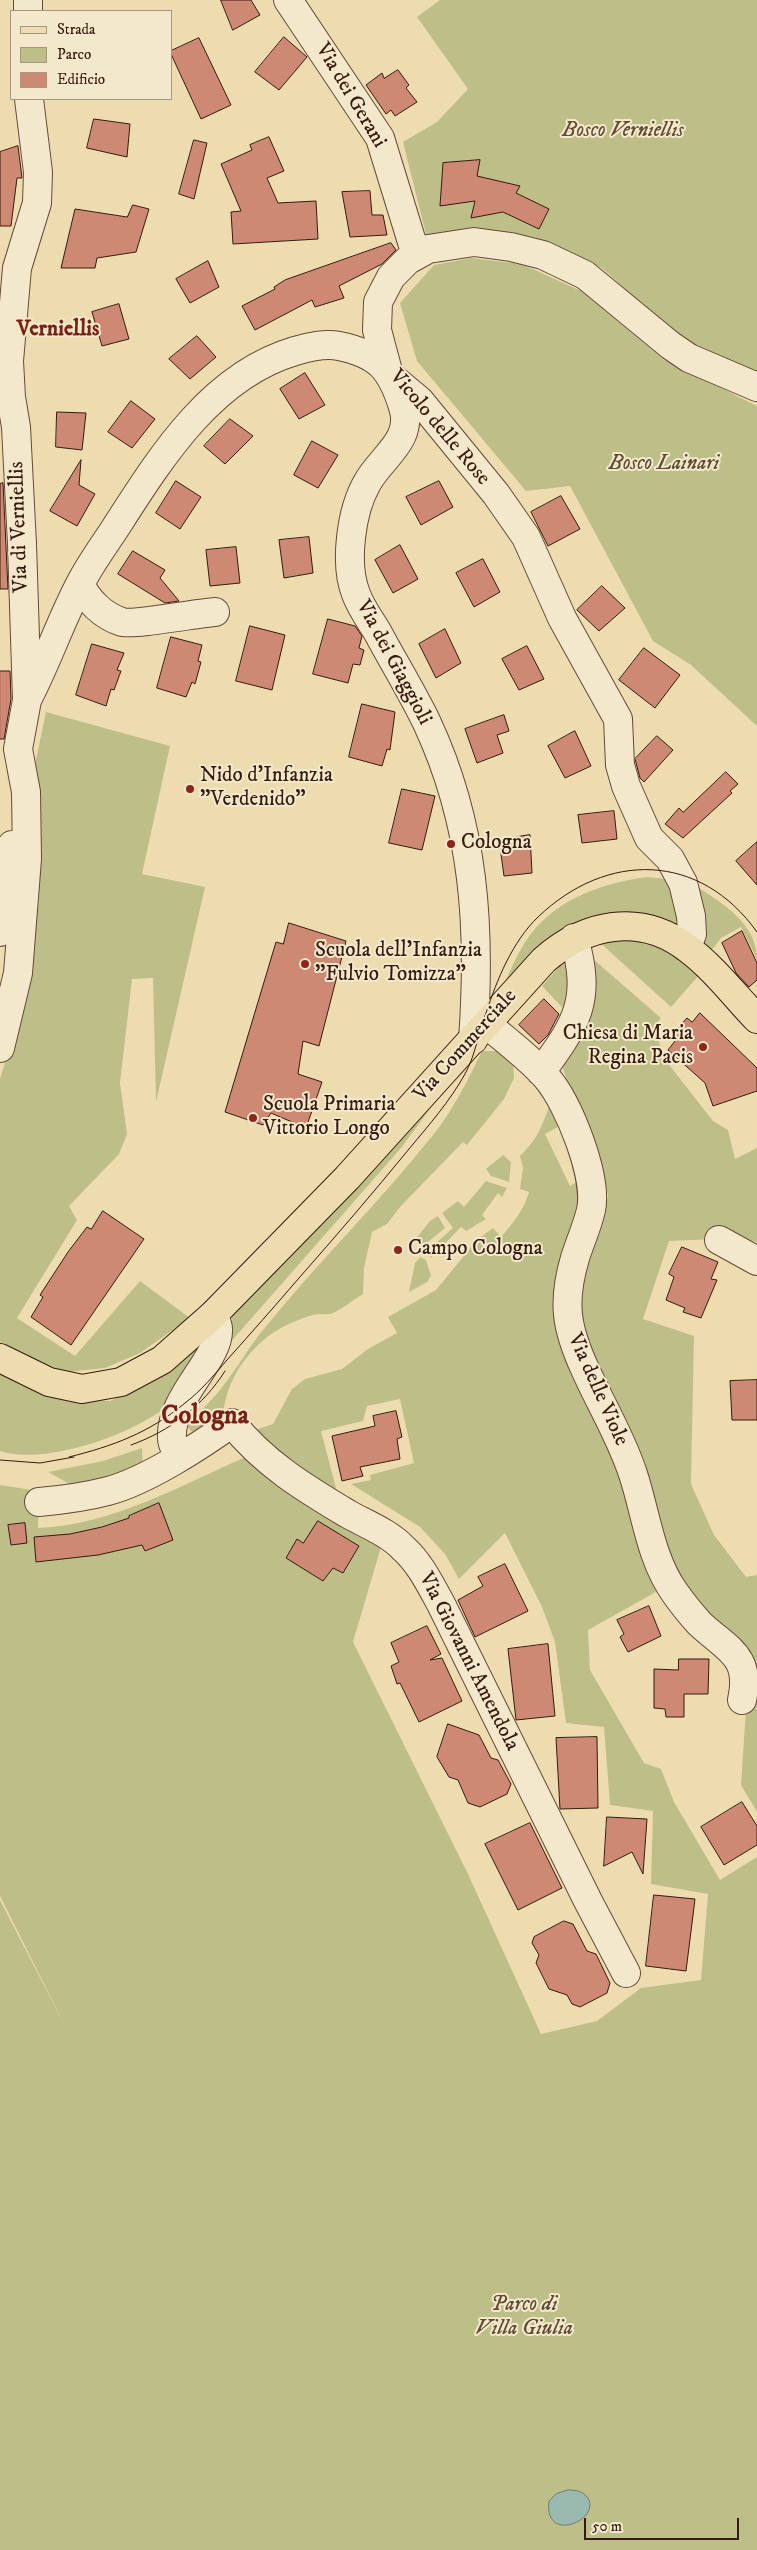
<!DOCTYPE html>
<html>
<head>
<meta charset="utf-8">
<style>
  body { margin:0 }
  #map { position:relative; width:757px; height:2550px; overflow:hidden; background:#eedcb1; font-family:"IM FELL DW Pica",serif }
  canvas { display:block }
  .legend { position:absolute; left:10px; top:10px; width:162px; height:90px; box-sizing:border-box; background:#f4e8cc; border:1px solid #a89680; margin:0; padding:6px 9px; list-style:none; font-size:15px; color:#361b0e }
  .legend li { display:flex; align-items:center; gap:10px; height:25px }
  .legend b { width:25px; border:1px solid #a89680 }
  .scale { position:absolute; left:584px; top:2518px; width:155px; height:22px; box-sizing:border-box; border:2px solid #361b0e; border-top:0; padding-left:6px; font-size:15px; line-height:18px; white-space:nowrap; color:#361b0e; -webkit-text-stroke:4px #f4e8cc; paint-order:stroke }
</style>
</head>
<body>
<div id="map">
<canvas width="757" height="2550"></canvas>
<ul class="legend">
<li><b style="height:6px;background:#eedcb1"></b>Strada</li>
<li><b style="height:14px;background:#bebf88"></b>Parco</li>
<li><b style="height:14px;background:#cd8973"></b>Edificio</li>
</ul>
<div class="scale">50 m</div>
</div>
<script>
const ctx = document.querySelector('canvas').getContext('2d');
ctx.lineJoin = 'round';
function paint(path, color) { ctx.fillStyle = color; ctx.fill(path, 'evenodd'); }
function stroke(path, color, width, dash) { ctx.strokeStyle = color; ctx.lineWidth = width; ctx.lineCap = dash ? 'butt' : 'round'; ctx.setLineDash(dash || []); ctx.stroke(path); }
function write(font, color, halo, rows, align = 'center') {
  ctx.font = font + ' "IM FELL DW Pica",serif'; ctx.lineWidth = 4; ctx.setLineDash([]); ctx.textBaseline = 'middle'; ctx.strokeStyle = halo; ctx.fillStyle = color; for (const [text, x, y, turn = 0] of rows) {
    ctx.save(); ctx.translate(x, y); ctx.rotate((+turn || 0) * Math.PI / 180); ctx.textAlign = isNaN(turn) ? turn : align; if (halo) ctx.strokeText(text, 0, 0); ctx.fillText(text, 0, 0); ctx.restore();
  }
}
const green = new Path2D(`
  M440,0H757V375L704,352L657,318L602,268L548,244L427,238L403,142L437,122L468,89L417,17Z
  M471,258L522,264L581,291L663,359L757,406V726L691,665L653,641L570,486L526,491L417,361L400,303L434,265Z
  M46,712L170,746L142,874L205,887L156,1102L153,978L132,979L120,1083L127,1134L119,1154L69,1206L77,1220L17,1318L75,1356L140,1281L190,1318L140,1353L105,1368L66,1372L30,1360L0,1342V1079L13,1036L39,901V823L32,779Z
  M647,877L676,880L683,937L614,920L496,1004C506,982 515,955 530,935C558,898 603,883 647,877Z
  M695,886C722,902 757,924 757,959L741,927L721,938L709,954L696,941Z
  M618,936L659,944L700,974L671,1007L597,940Z
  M585,952L661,1018L655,1026L663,1057L713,1121L728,1130L735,1159L757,1148V1242L737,1238L669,1241L643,1319L694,1336L691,1484L714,1535L746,1577L757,1575V1812L741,1785L749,1663L686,1589L664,1544L623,1417L590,1348L581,1310L585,1274L601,1228L608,1196L600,1159L573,1098L562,1066L576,1022L542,986L560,966Z
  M482,1051H498L513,1059L514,1078L504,1099L467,1145L463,1142L400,1207L387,1224L372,1232L364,1268L363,1294C353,1300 344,1308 333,1313C329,1315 323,1314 318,1314C311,1315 303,1318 296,1321C257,1335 226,1375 223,1416L195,1432L191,1431L184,1423C220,1400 234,1368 259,1335C314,1266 378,1204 433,1135C453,1110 468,1080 482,1051Z
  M447,1086L401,1148L221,1353L231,1334L232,1316Z
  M545,1086L565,1123L545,1134L570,1186L587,1176L567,1273L613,1437L635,1532L656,1592L588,1630L590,1670L644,1763L661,1769L674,1802L720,1880L757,1857V2550H0V1900L66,2028L0,1896V1485L39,1491L38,1528C113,1525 181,1485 248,1456L304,1501L381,1547L353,1642L468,1874L541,2034L597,2021L641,1988L701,1980L708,1894L651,1884L653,1811L610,1805L604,1727L566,1723L555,1642L542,1607L505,1533L459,1579L445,1554L420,1527L351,1484L371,1480L370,1475L414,1463L400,1399L367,1406L363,1421L321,1431L336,1488L332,1493L252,1431L273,1424L292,1389L305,1379L342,1369L368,1349L397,1333L388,1317L436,1290L477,1240L493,1228L501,1237C513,1223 524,1210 529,1192L520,1189L523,1168L520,1156C537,1140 543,1125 550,1103L540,1094Z
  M503,1155L511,1162L509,1182L491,1176L486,1169Z
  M486,1181L507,1188L502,1197L498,1193L482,1215L486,1219L466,1231L461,1227L431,1258L427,1251L453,1228L442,1213L458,1201L464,1207Z
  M438,1216L445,1228L422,1247L415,1240L430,1221Z
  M420,1257L426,1260L431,1276L427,1282L409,1292L415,1263Z
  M200,1346C193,1358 185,1370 179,1383C176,1389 175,1399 170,1404C135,1434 45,1466 0,1451V1370L72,1400L110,1401L158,1379Z
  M142,1448L143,1467L75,1487L48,1472L103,1461Z`);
const water = new Path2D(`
  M568,2490C576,2490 583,2491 588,2498C601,2521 543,2544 549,2501L556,2494Z`);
const building = new Path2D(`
  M221,0H251L260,15L233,30Z
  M284,37L307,57L279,90L255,72Z
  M199,38L231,105L201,119L171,54V51Z
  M398,70L409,85L406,88L417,102L395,116L391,110L386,114L366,85L382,73L384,78Z
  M94,119L130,124L127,157L87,148Z
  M269,137L284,171L267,178L278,203L316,201L318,239L233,244L231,212L241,211L221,164L252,150L250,145Z
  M194,140L207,143L194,199L179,194Z
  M18,146L22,178H17L11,226H0V152Z
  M480,160L477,176L520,186L516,193L549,209L539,229L503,212L471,218L475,201L440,206L443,163Z
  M370,191L372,215H383L387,235L350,237L342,192Z
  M133,205L149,209L136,252L97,258L95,268H61L75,209L127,217Z
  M391,243L396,250L382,264L339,286L344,298L315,307L312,300L255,330L242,306L275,289L274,287L285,280Z
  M208,261L219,287L190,303L176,279Z
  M119,304L129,339L102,346L92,312Z
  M197,336L216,357L190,379L169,359Z
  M305,373L325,405L299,419L280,389Z
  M131,401L155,419L132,448L108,432Z
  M57,412L86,413L82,450L56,447Z
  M230,419L253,436L225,464L204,446Z
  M312,441L338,455L318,488L294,475Z
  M81,460L79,485L95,494L77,526L50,511Z
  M176,481L201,497L180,529L156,513Z
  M439,481L453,507L421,525L406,497Z
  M3,483L8,589H0V484Z
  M561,496L580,529L548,546L531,512Z
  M309,537L313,573L284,578L279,540Z
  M400,545L418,579L393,593L375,560Z
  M236,547L240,583L210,586L206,550Z
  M133,551L165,570L160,578L179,601L165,603L118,574Z
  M483,559L500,592L474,607L456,573Z
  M602,586L625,608L599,631L577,610Z
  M328,619L355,626L362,636L359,648L364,650L360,665L353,664L348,683L313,674Z
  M250,626L285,635L272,690L236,681Z
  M445,629L461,663L436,678L419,644Z
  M171,637L202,645L198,661L201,662L195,684L192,682L186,697L157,688Z
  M92,644L124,653L117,670L121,671L114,690L111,689L106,706L76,695Z
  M527,646L544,679L519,690L502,659Z
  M644,648L680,675L655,708L619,680Z
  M0,671H10L11,699L4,739H0Z
  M362,704L395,712L390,750L387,749L382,766L349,757Z
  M504,715L509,731L497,735L503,753L477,763L465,729Z
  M575,731L591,766L565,778L548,746Z
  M657,736L673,750L644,782L640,778L635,759Z
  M726,772L738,784L730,791L732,793L683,838L665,824L679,808L683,812Z
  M402,789L435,796L422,850L389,843Z
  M614,811L617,839L582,843L578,815Z
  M530,835L532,873L504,876L499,840Z
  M757,842V885L736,861Z
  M289,923L346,941L319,1046L303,1041L298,1074L322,1082L306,1128L271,1113L263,1125L225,1112L276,942L283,944Z
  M742,931L757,963V980L749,987L736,973L722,943Z
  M544,999L559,1014L548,1035L539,1044L519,1025Z
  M700,1013L757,1068V1091L713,1106L705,1083L668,1050L675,1041L670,1037L687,1018L692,1022Z
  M103,1211L144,1239L71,1345L31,1317L43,1297L40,1295L68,1252L87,1227L91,1229Z
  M682,1247L718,1262L711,1279L717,1280L701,1318L683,1312L685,1308L666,1300L674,1277L669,1274Z
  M757,1380V1420H732L730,1381Z
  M396,1411L402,1437L397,1439L400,1459L360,1467L363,1476L342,1481L332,1436L375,1426L373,1416Z
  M159,1503L173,1540L145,1551L142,1545L98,1555L36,1562L34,1537L70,1534L102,1527L129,1518V1516Z
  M318,1521L359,1546L343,1573L333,1568L323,1581L286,1558L297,1539L303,1543Z
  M25,1523L27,1543L11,1545L8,1525Z
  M505,1564L528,1611L475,1637L458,1600L483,1586L478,1577Z
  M649,1606L661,1636L628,1652L620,1637L624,1634L617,1620Z
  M427,1626L441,1654L430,1660L442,1658L462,1701L419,1722L400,1683L397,1684L391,1666L399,1662L391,1643Z
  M548,1644L555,1716L516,1720L508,1649Z
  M679,1659H709L708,1694H684V1717H666L665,1709L654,1708V1669L678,1670Z
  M448,1724L479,1735L491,1758L498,1760L511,1784L507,1794L480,1807L468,1803L458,1780L449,1777L437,1757Z
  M597,1737L598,1808L560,1809L556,1738Z
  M742,1802L757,1826V1845L724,1865L701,1827Z
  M607,1817L647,1819L643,1874L632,1852L604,1866Z
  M530,1823L562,1888L518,1910L485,1844Z
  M654,1895L695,1899L686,1971L646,1966Z
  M564,1921L573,1924L587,1951L596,1954L610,1983L607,1993L580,2007L572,2004L567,1995L549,1989L536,1963L539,1955L532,1943L534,1937Z`);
const minor = new Path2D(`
  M288,0L380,138L416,255
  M28,11V0
  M80,584C88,601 103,616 122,622C132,625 200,613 215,612
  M27,700C47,662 60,622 80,584C89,566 102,548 114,530C159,460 210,376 295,351C309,347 325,343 339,346C378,354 391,368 403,407C414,440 381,457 367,483C351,511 344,564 356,594C361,608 371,621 378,633C394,663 412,692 427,723C475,826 481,928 473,1040
  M0,932L4,890L12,857V845
  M687,947L692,934L691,916L683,883L670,859L649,838L626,786L620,765L618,719L562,618L526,537L496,494L420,401L389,375L377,330L378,302L391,277L408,260L428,249L474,242L511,247L543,255L585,275L670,345L689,358L757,387
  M487,1024C506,1041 530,1058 547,1078C569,1104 598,1177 591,1210C587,1227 580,1242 575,1258C562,1302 566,1328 585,1369C601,1405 621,1437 633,1474C646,1513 650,1558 675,1593C682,1603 691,1614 699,1623C726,1649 752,1655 742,1700
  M0,1048L18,973L27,859L26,792L18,749L27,700L22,544L16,427L11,397L9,361L17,268L37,203L38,172L29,99
  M541,1072C577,1023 592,1000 574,938
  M719,1240L757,1261
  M179,1457C177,1452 172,1445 172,1439C169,1397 220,1360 218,1329C218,1324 215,1319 213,1315
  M39,1502C62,1500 85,1497 108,1491C146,1481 200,1446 232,1423C263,1463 306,1489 348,1514C366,1524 389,1533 403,1548C420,1563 430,1584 441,1604L588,1901L626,1973`);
const major = new Path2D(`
  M0,1358L49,1382L82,1389L121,1382L162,1360L213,1315L347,1178L544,960C585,924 640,912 687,948C713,967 735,996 757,1019`);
const tram = new Path2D(`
  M131,1445C170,1431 203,1406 225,1371
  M69,1457C113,1446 149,1433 185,1403C201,1391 214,1375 227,1360C251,1333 275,1306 299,1278C336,1236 373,1193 409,1149C429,1125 450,1101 465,1074C476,1054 478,1033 486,1013C497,980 512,942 538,917C607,851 700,852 757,932
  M0,1460L40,1463L74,1457`);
const markers = [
  [190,789,5,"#8f2418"],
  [451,844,5,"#8f2418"],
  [305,964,5,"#8f2418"],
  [703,1047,5,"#8f2418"],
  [253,1118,5,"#8f2418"],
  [398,1250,5,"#8f2418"]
];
const streetNames = [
  ["Via dei Gerani",350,96,59],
  ["Vicolo delle Rose",439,428,50],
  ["Via di Verniellis",20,527,-92],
  ["Via dei Giaggioli",393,663,62],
  ["Via Commerciale",466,1046,-48],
  ["Via delle Viole",597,1390,66],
  ["Via Giovanni Amendola",468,1662,63]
];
const parkNames = [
  ["Bosco Verniellis",623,132],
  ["Bosco Lainari",664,465],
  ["Parco di",524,2306],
  ["Villa Giulia",524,2330]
];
const poiNames = [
  ["Nido d'Infanzia",200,777],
  ["\"Verdenido\"",200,801],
  ["Cologna",461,844],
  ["Scuola dell'Infanzia",315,952],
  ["\"Fulvio Tomizza\"",315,976],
  ["Chiesa di Maria",693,1035,"right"],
  ["Regina Pacis",693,1059,"right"],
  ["Scuola Primaria",263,1106],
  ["Vittorio Longo",263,1130],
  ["Campo Cologna",408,1250]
];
const neighbourhoodNames = [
  ["Verniellis",58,330]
];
const districtNames = [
  ["Cologna",205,1418]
];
paint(green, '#bebf88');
paint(water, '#9abab0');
stroke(water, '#727a6f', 1);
paint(building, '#cd8973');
stroke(building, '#361b0e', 1);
stroke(minor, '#644b37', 30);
stroke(major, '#361b0e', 30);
stroke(minor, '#f4e8cc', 28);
stroke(major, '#eedcb1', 28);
stroke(tram, '#361b0e', 1);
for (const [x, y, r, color] of markers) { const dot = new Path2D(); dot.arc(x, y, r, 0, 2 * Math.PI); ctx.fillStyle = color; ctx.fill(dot); stroke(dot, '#f4e8cc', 2); }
write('21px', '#361b0e', '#f4e8cc', streetNames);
write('italic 21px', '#5f4c33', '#f4e8cc', parkNames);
write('21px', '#361b0e', '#f4e8cc', poiNames, 'left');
write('bold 22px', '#7a1f14', '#f4e8cc', neighbourhoodNames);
write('bold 26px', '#7a1f14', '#f4e8cc', districtNames);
</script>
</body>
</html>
